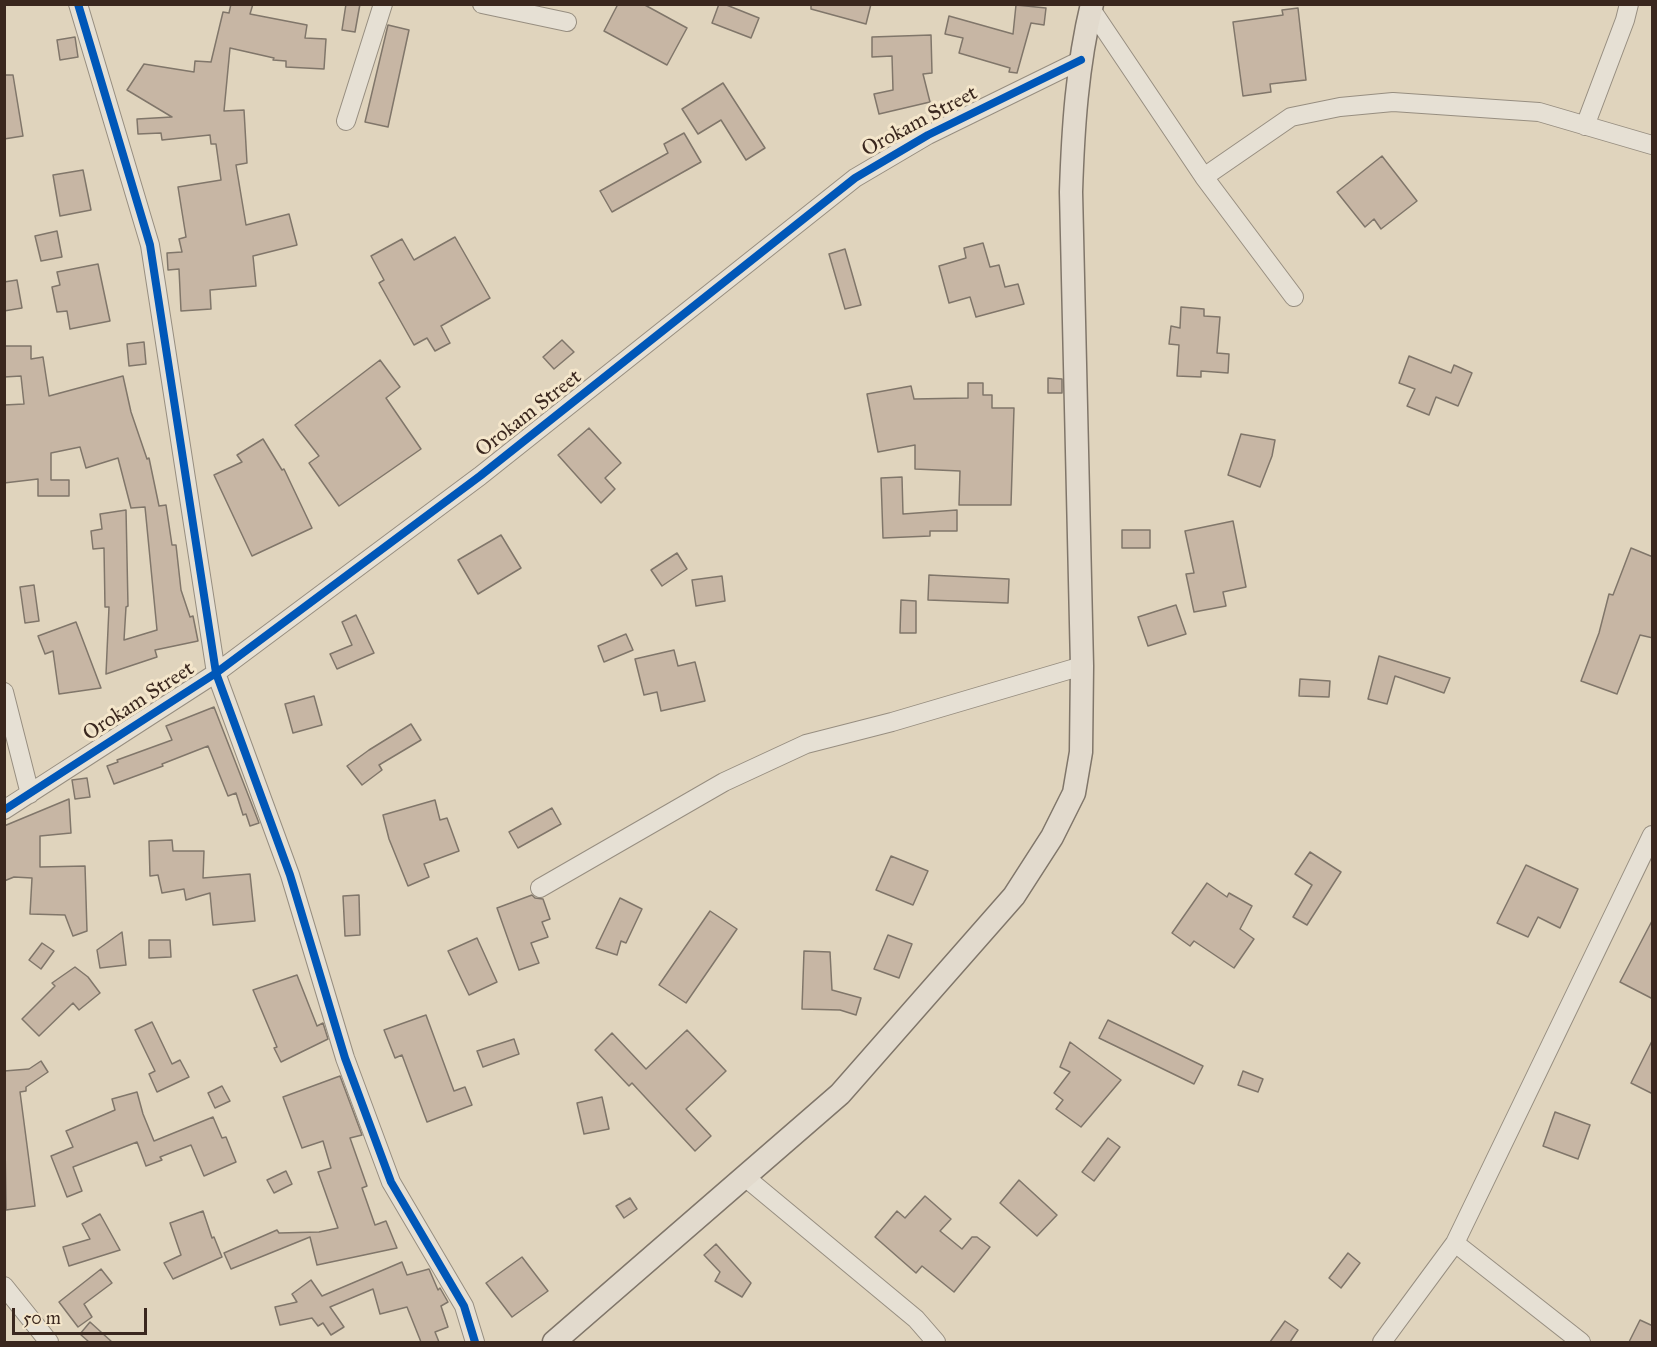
<!DOCTYPE html>
<html>
<head>
<meta charset="utf-8">
<style>
  body { margin:0 }
  #map { position:relative; width:1657px; height:1347px; overflow:hidden; background:#e0d4bd; font-family:"IM FELL Great Primer",serif }
  canvas { display:block }
  .frame { position:absolute; inset:0; border:6px solid #3a271e; pointer-events:none }
  .scale { position:absolute; left:12px; top:1308px; width:135px; height:27px; box-sizing:border-box; border:3px solid #3a271e; border-top:0; padding-left:8px; font-size:18px; line-height:21px; white-space:nowrap; color:#3a271e; -webkit-text-stroke:4px #f4e6cb; paint-order:stroke }
</style>
</head>
<body>
<div id="map">
<canvas width="1657" height="1347"></canvas>
<div class="frame"></div>
<div class="scale">50 m</div>
</div>
<script>
const ctx = document.querySelector('canvas').getContext('2d');
ctx.lineJoin = 'round';
function paint(path, color) { ctx.fillStyle = color; ctx.fill(path, 'evenodd'); }
function stroke(path, color, width, dash) { ctx.strokeStyle = color; ctx.lineWidth = width; ctx.lineCap = dash ? 'butt' : 'round'; ctx.setLineDash(dash || []); ctx.stroke(path); }
function write(font, color, halo, rows, align = 'center') {
  ctx.font = font + ' "IM FELL Great Primer",serif'; ctx.lineWidth = 6; ctx.setLineDash([]); ctx.textBaseline = 'middle'; ctx.strokeStyle = halo; ctx.fillStyle = color; for (const [text, x, y, turn = 0] of rows) {
    ctx.save(); ctx.translate(x, y); ctx.rotate((+turn || 0) * Math.PI / 180); ctx.textAlign = isNaN(turn) ? turn : align; if (halo) ctx.strokeText(text, 0, 0); ctx.fillText(text, 0, 0); ctx.restore();
  }
}
const building = new Path2D(`
  M231,4H253L250,14L307,25L305,38L326,39L324,69L286,67V61L273,60L274,58L230,48L224,111L244,110L247,163L236,165L246,225L289,214L297,245L253,256L256,286L210,290L211,309L181,311L179,269L168,270L167,253L182,252L179,239L186,237L178,187L221,180L216,144H211L210,135L162,140L161,133L138,134L137,119L172,117L127,90L144,64L194,72L195,61L211,62L223,12L229,13Z
  M346,4H360L355,32L342,30Z
  M618,4H643L687,28L667,65L604,31Z
  M719,4H724L759,18L751,38L712,23Z
  M811,4H871L866,24L811,9Z
  M1016,5L1046,8L1044,25L1031,23L1017,73L1009,72L1010,68L959,53L963,38L945,34L949,16L1013,34Z
  M1298,8L1306,80L1270,84L1271,92L1243,96L1233,22L1283,15L1282,10Z
  M388,25L409,30L388,127L365,122Z
  M931,35L932,73L923,74L930,102L879,114L874,94L893,90L892,56L872,57V37Z
  M75,37L78,57L60,60L57,40Z
  M4,75H13L23,136L4,139Z
  M723,83L765,148L746,160L721,120L698,134L682,109Z
  M684,133L701,162L612,212L600,191L668,153L664,144Z
  M1382,156L1417,201L1381,229L1374,219L1365,227L1337,192Z
  M83,170L91,210L60,216L53,175Z
  M57,231L62,257L41,261L35,236Z
  M455,237L490,298L441,326L450,343L435,351L427,338L414,345L379,283L384,280L371,256L402,239L414,260Z
  M983,243L990,267L999,265L1005,287L1018,284L1024,304L976,317L970,297L949,303L939,266L966,258L964,248Z
  M845,249L861,305L845,309L829,254Z
  M98,264L110,321L70,329L67,311L57,312L52,287L60,285L57,272Z
  M17,280L22,308L4,311V282Z
  M1181,307L1204,309V316L1220,317L1217,353L1229,354L1228,373L1201,371V377L1177,376L1179,345L1169,344L1171,326L1180,328Z
  M562,340L574,352L554,369L543,357Z
  M144,342L146,364L129,366L127,344Z
  M4,346H31V359L43,357L49,396L123,376L131,412L147,459L149,458L159,506L166,505L172,545H176L181,590L190,617L193,616L198,641L155,650L157,657L106,674L109,607H105L104,548L93,549L91,531L102,529L100,514L126,510L128,606L126,607L124,640L157,630L145,507L131,508L118,458L86,468L80,447L51,453V480H69V496H38V479L4,483V405L24,404L21,376L4,377Z
  M1409,356L1451,373L1454,365L1472,373L1458,406L1436,397L1429,415L1407,406L1415,389L1399,383Z
  M380,360L400,387L386,398L421,449L339,506L309,463L319,456L295,425Z
  M1048,378L1062,379V393H1048Z
  M968,383H983V395H992V408H1014L1011,505H959L960,471L915,469V445L878,452L867,394L911,386L914,399L968,398Z
  M589,428L621,463L605,478L615,489L601,503L558,455Z
  M1241,434L1275,440L1272,456L1260,487L1228,475Z
  M263,439L282,470L284,469L312,528L252,556L214,475L242,462L237,455Z
  M902,477L903,514L957,510V531H930V536L883,538L881,478Z
  M1233,521L1246,587L1223,592L1226,606L1194,612L1186,574L1194,573L1185,531Z
  M1122,530H1150V548H1122Z
  M501,535L521,568L478,594L458,560Z
  M1631,548L1653,557V638L1640,635L1617,694L1581,681L1599,633L1609,594L1613,595Z
  M677,553L687,569L662,586L651,570Z
  M929,575L1009,579L1008,603L928,600Z
  M722,576L725,601L696,606L692,580Z
  M34,585L39,621L25,623L20,587Z
  M901,600L916,601V633H900Z
  M1176,605L1186,634L1148,646L1138,617Z
  M356,615L374,653L337,669L330,654L352,645L342,622Z
  M76,622L101,688L59,694L53,651L45,654L38,636Z
  M626,634L633,650L604,662L598,646Z
  M674,650L678,666L695,662L705,701L661,711L657,692L644,695L635,659Z
  M1379,656L1450,678L1444,693L1395,676L1387,704L1368,699Z
  M1300,679L1330,681L1329,697L1299,696Z
  M314,696L322,725L293,733L285,704Z
  M214,707L259,823L250,826L246,814L243,815L236,793L228,796L208,746L162,764L163,766L114,784L107,766L118,762L117,760L172,740L166,726Z
  M411,724L421,740L379,765L382,770L362,785L347,766L369,750Z
  M87,778L90,797L75,799L72,780Z
  M69,799L71,833L40,836V867L85,866L87,931L73,936L65,915L30,914L32,878L14,877L4,881V826Z
  M435,800L440,820L447,818L459,851L424,864L429,877L408,886L389,839L383,815Z
  M552,808L561,824L518,848L509,832Z
  M172,840L173,851H204L203,878L250,874L255,921L213,925L210,893L186,900L184,889L162,893L158,875L150,876L149,841Z
  M1310,852L1341,872L1307,925L1293,917L1312,885L1295,874Z
  M891,856L928,871L913,905L876,890Z
  M1526,865L1578,889L1560,928L1538,917L1528,937L1497,923Z
  M1207,883L1227,897L1229,893L1252,906L1240,929L1254,939L1234,968L1194,941L1190,946L1172,933Z
  M359,895L360,935L345,936L343,896Z
  M532,895L535,898L543,899L550,919L542,922L548,937L531,943L539,963L519,970L497,908Z
  M620,898L642,909L626,943L621,941L617,955L596,948Z
  M710,911L737,929L686,1003L659,985Z
  M1653,919V999L1620,982Z
  M122,932L126,965L100,968L97,950Z
  M888,935L912,944L899,978L874,969Z
  M477,938L497,982L469,995L448,951Z
  M149,940H170L171,957L149,958Z
  M42,943L54,951L41,969L29,960Z
  M804,951L830,952L832,990L861,998L856,1015L840,1010L802,1009Z
  M75,967L88,977L100,993L79,1010L73,1003L39,1036L22,1019L55,986L52,983Z
  M297,975L317,1026L323,1023L328,1039L281,1062L274,1048L277,1047L253,990Z
  M426,1015L454,1091L465,1087L472,1105L427,1122L402,1055L395,1058L384,1030Z
  M1108,1020L1203,1066L1194,1084L1099,1038Z
  M152,1022L172,1064L180,1060L189,1077L157,1092L149,1074L155,1071L135,1030Z
  M687,1030L726,1071L686,1109L711,1136L695,1151L632,1083L629,1086L595,1050L612,1033L646,1069Z
  M514,1039L519,1054L483,1067L477,1051Z
  M1653,1039V1094L1631,1083Z
  M1070,1042L1121,1080L1081,1127L1056,1109L1063,1100L1054,1093L1070,1072L1060,1067Z
  M41,1061L48,1072L26,1087V1091L20,1092L35,1206L6,1210L4,1071L29,1069Z
  M1243,1071L1263,1079L1258,1092L1238,1085Z
  M340,1076L362,1135L350,1138L367,1186L362,1188L375,1225L386,1221L397,1248L317,1265L310,1237L231,1269L224,1253L277,1230L279,1233L319,1232L338,1228L318,1172L331,1168L323,1141L302,1148L283,1097Z
  M222,1086L230,1101L215,1108L208,1093Z
  M137,1092L143,1114L154,1141L213,1117L222,1138L226,1137L236,1162L204,1176L191,1145L160,1157L162,1160L146,1166L137,1142L73,1167L82,1191L67,1197L51,1156L73,1147L66,1131L115,1110L112,1099Z
  M602,1097L609,1129L584,1134L577,1103Z
  M1555,1112L1590,1125L1578,1159L1543,1146Z
  M1108,1138L1120,1147L1094,1181L1082,1172Z
  M286,1171L292,1184L274,1193L267,1180Z
  M1019,1180L1057,1215L1037,1236L1000,1203Z
  M925,1196L951,1219L940,1231L962,1249L972,1237H977L990,1247L954,1292L922,1266L916,1273L875,1237L897,1211L905,1218Z
  M630,1198L637,1209L624,1218L616,1206Z
  M203,1211L212,1238L214,1237L222,1257L173,1279L164,1263L181,1255L170,1223Z
  M100,1214L120,1250L69,1266L63,1247L90,1239L82,1224Z
  M716,1244L751,1283L742,1297L715,1281L720,1272L704,1255Z
  M1348,1253L1360,1263L1341,1288L1329,1278Z
  M522,1257L548,1291L512,1317L486,1283Z
  M402,1262L407,1275L429,1269L438,1290L440,1288L448,1302L441,1306L448,1327L435,1332L439,1342H421L407,1307L380,1314L373,1289L330,1307L344,1327L331,1335L323,1323L318,1326L312,1318L280,1325L275,1307L297,1302L292,1294L311,1280L322,1296Z
  M101,1269L112,1283L84,1304L92,1317L78,1327L59,1302Z
  M1640,1320L1653,1326V1342H1629Z
  M1285,1321L1298,1330L1290,1342H1270Z
  M90,1322L112,1342H89L80,1334Z`);
const minor = new Path2D(`
  M78,4L150,245L216,673L290,875L345,1058L391,1182L464,1306L475,1342
  M482,4L567,22
  M1091,9L1204,177L1294,297
  M346,121L383,4
  M1585,126L1625,20L1629,4
  M1204,177L1291,117L1340,107L1393,102L1539,112L1652,145
  M4,692L30,794
  M4,810L216,673L480,476L855,178L928,135L1081,60
  M540,888L724,782L806,744L892,722L1082,666
  M745,1177L916,1319L936,1342
  M1455,1243L1581,1342
  M4,1286L49,1342
  M1382,1342L1455,1243L1652,835`);
const major = new Path2D(`
  M554,1342L840,1094L1014,896L1052,837L1074,793L1081,752L1082,666L1071,192C1073,129 1077,66 1092,4`);
const cycleway = new Path2D(`
  M78,4L150,245L216,673L290,875L345,1058L391,1182L464,1306L475,1342
  M4,810L216,673L480,476L855,178L928,135L1081,60`);
const streetNames = [
  ["Orokam Street",920,122,-28],
  ["Orokam Street",529,414,-38],
  ["Orokam Street",139,702,-33]
];
paint(building, '#c7b6a4');
stroke(building, '#80766a', 1.5);
stroke(minor, '#978e80', 20);
stroke(major, '#80766a', 25);
stroke(minor, '#e6e0d4', 18);
stroke(major, '#e2dacd', 22);
stroke(cycleway, '#0057b8', 8);
write('21px', '#3a271e', '#f4e6cb', streetNames);
</script>
</body>
</html>
